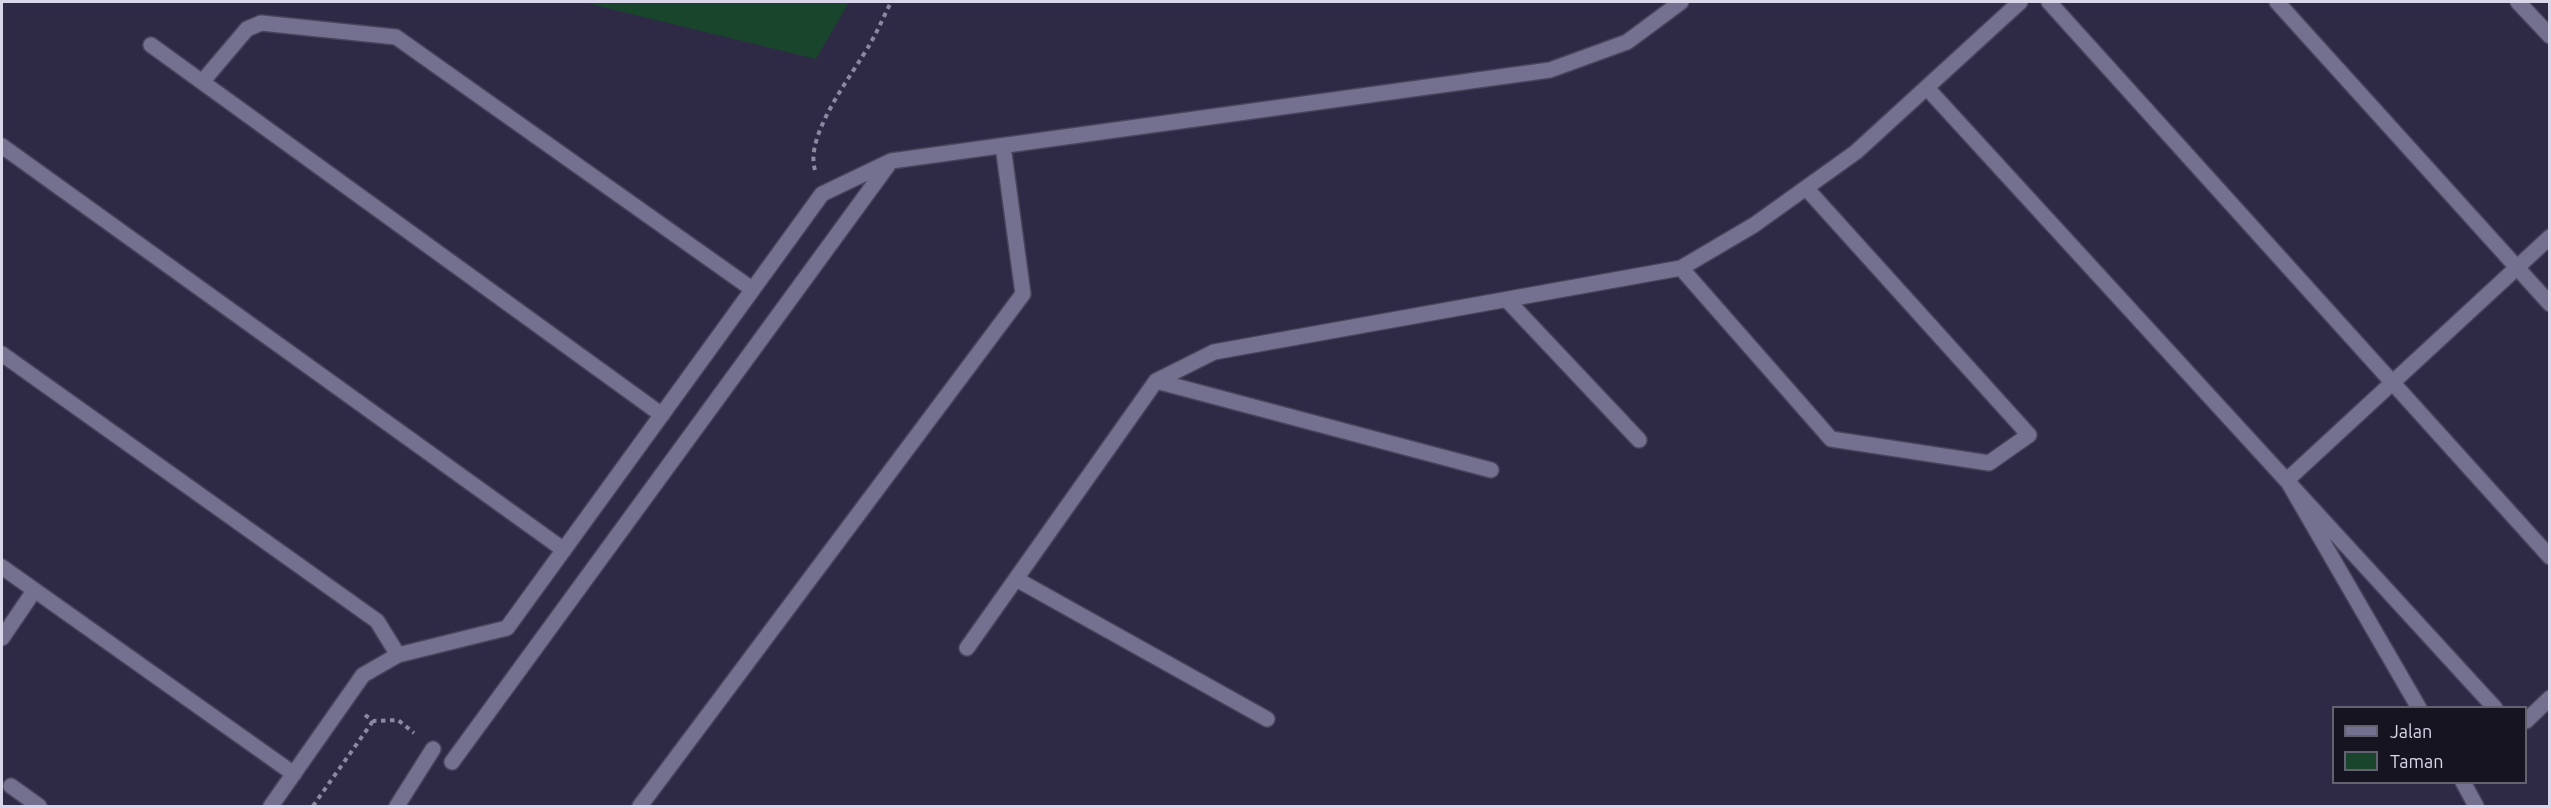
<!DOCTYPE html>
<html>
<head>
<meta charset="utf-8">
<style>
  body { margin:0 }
  #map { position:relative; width:2551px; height:808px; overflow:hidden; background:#2e2945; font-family:Ubuntu,sans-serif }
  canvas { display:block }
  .frame { position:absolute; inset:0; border:3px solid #d9d6e9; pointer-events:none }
  .legend { position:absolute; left:2332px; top:706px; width:195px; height:78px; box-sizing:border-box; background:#161420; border:2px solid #646270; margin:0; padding:8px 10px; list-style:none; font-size:18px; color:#d9d6e9 }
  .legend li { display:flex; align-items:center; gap:12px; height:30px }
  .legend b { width:30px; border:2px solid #646270 }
</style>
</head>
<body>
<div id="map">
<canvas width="2551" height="808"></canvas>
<div class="frame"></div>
<ul class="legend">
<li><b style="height:8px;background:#747090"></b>Jalan</li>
<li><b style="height:16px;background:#19452d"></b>Taman</li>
</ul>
</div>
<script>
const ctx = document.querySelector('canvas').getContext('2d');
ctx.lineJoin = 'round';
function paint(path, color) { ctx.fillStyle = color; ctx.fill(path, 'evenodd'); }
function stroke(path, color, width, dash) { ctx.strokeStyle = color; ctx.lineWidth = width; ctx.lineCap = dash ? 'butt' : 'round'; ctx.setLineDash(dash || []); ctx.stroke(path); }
const green = new Path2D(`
  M582,2H849L816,59Z`);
const path = new Path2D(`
  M815,170C804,135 853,74 870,44C878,30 884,16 891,2
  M365,715L373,721L398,720L414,733
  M313,806L373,721`);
const minor = new Path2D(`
  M2049,2L2550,557
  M2277,2L2550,304
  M2518,2L2550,36
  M151,45L662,415
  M202,82L247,29L261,23L396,37L752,289
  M1927,88L2495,708
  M2,146L564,550
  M891,161L1550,70L1627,42L1681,2
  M1681,268L1831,439L1989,463L2029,435L1806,188
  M1507,300L1639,440
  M2,354L377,621L398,655
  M1156,381L1491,470
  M2,567L294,774
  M1016,579L1267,719
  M2,638L34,591
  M967,648L1156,381L1214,352L1681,268L1754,225L1856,152L2020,2
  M2419,708L2287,480L2550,237
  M2526,721L2550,698
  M2463,782L2476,806
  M11,786L39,806
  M271,806L363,675L398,655L507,628L822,194L891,161L452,762
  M397,806L433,749
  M640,806L1023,294L1003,146`);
paint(green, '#19452d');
stroke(minor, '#49445c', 18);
stroke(path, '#8c889f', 4, [4.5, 4.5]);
stroke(minor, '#747090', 15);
</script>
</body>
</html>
